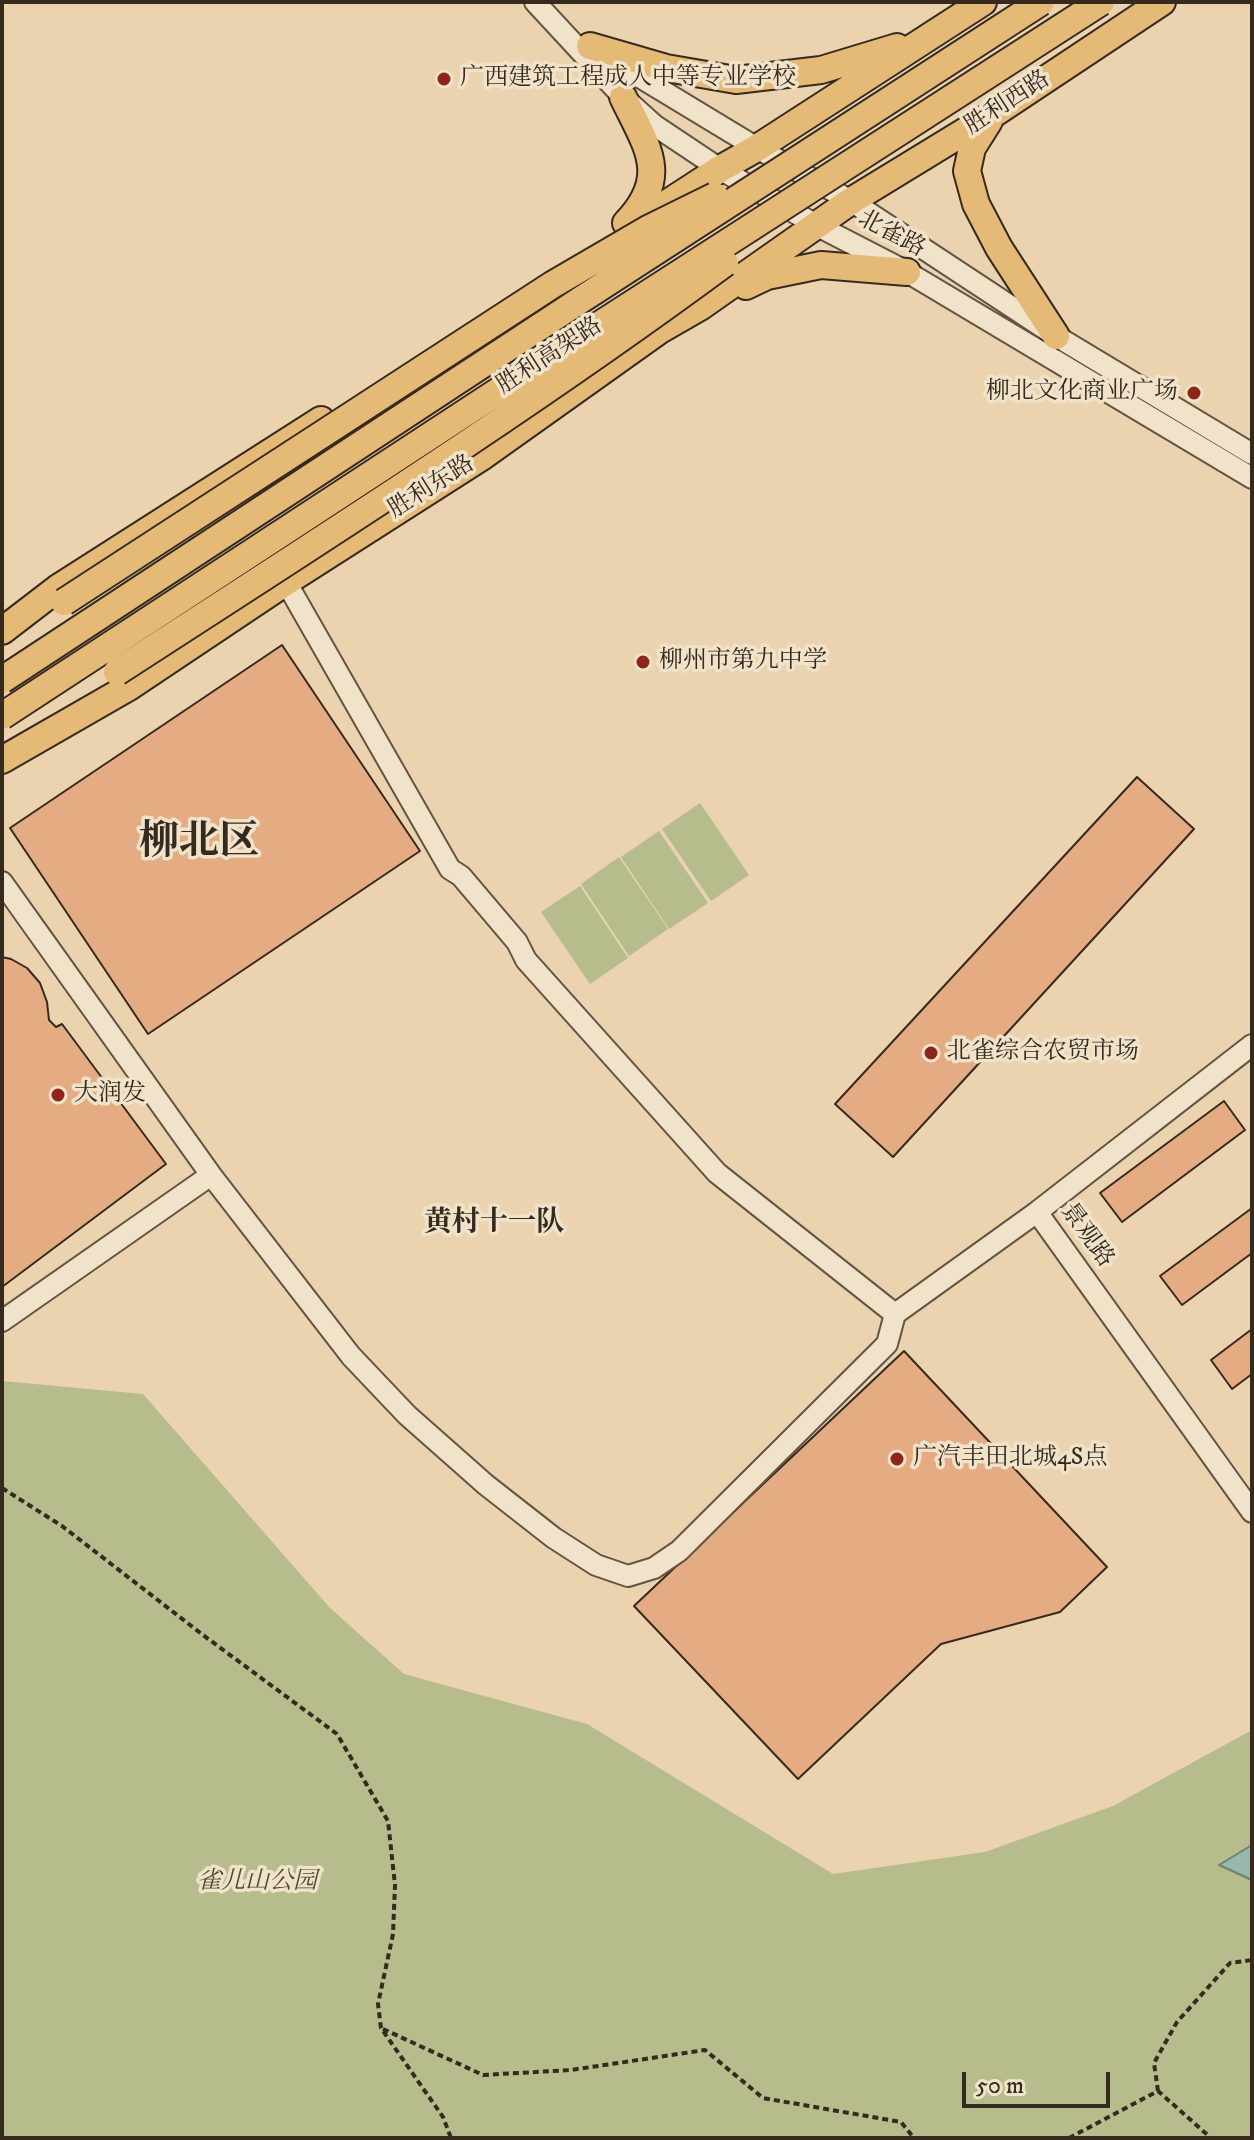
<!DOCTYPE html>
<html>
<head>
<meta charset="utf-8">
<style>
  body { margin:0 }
  #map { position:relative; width:1254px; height:2140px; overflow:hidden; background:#ead3ae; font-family:"IM FELL DW Pica",serif }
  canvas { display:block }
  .frame { position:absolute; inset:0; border:4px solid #362a1f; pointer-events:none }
  .scale { position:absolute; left:962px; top:2072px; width:148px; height:36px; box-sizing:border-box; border:4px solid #362a1f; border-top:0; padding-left:10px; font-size:24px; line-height:28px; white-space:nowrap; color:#362a1f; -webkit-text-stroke:6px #f1e2ca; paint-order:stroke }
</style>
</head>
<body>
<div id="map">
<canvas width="1254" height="2140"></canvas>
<div class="frame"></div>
<div class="scale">50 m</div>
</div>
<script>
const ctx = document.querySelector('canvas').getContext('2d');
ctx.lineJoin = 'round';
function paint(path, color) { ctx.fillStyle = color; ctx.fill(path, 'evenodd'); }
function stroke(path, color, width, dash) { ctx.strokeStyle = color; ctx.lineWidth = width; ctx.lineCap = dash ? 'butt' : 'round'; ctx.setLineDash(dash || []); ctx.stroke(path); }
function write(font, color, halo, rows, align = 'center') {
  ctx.font = font + ' "IM FELL DW Pica","Noto Serif SC",serif'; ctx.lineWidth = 7; ctx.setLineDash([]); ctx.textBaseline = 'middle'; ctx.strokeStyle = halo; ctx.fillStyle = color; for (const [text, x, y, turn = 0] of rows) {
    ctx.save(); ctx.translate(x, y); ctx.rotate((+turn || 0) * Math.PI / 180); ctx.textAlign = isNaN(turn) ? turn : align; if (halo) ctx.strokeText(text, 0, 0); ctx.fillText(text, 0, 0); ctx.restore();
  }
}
const green = new Path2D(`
  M700,803L749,875L711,901L662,829Z
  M659,831L708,903L669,929L621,857Z
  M619,857L668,929L629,956L581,884Z
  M580,886L628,958L590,984L541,912Z
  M2,1381L143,1394L330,1608L404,1674L587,1724L833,1874L985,1852L1113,1806L1252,1730V2138H2Z`);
const water = new Path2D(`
  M1252,1845V1880L1219,1865Z`);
const building = new Path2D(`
  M282,645L420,851L148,1034L10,828Z
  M1137,777L1194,829L893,1157L835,1104Z
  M2,957L11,959L27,968L40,983L47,1002L49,1020L56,1027L62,1024L166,1164L2,1287Z
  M1224,1101L1245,1130L1122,1222L1100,1193Z
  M1252,1208V1253L1182,1305L1160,1276Z
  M1252,1329V1374L1232,1389L1211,1360Z
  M904,1351L1107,1567L1060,1612L941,1644L798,1779L634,1606Z`);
const path = new Path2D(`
  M2,1488L62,1526L203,1635L337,1734L388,1821L395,1885L393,1934L378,2004L381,2028L443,2117L451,2138
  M383,2029L483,2075L571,2070L705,2050L763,2098L901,2122L914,2138
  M1158,2091L1154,2063L1177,2022L1230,1963L1252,1960
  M1069,2138L1158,2091L1211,2138`);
const minor = new Path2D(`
  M535,2L623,97L654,125L720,169L816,225L907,272L1252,478
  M605,56L757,148L851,201L1056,336L1252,454
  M286,582L450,869L461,876L517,942L526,960L717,1173L895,1314
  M2,882L211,1175L351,1356L407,1415L485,1484L554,1538L596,1565L628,1576L654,1568L679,1551L887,1344L895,1314L1037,1212
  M1252,1045L1037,1212L1252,1512
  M2,1321L211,1175`);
const major = new Path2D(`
  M590,46L666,68L736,80L821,70L897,47
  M623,97C647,147 671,176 626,223
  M989,121L972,148L967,171L976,204L999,248L1056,336
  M629,228L720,169L757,148L983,2
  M746,286L767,276L821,265L907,272
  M2,631L58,588L321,420
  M2,760L129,687L286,582L483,456L660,330L700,307L851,201L995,113L1162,2`);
const majorBridge = new Path2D(`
  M64,602L552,285L648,229L715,196
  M117,672C322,539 529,408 725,263
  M2,680L579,301L1041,2
  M2,716L604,322L1101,2`);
const markers = [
  [444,79,8,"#8f2418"],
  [1194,393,8,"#8f2418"],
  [643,662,8,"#8f2418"],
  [931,1053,8,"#8f2418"],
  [58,1095,8,"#8f2418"],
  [897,1459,8,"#8f2418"]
];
const poiNames = [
  ["广西建筑工程成人中等专业学校",460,79],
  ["柳北文化商业广场",1178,393,"right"],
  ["柳州市第九中学",659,662],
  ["北雀综合农贸市场",947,1053],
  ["大润发",74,1095],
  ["广汽丰田北城4S点",913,1459]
];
const streetNames = [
  ["胜利西路",1008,104,-33],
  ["北雀路",891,235,28],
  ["胜利高架路",550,357,-33],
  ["胜利东路",432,488,-32],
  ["景观路",1086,1236,54]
];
const parkNames = [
  ["雀儿山公园",257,1883]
];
const quarterNames = [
  ["黄村十一队",494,1224]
];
const townNames = [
  ["柳北区",199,845]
];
paint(green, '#b6bc8b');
paint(water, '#98b7ad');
stroke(water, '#717f74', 2);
paint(building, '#e5ab82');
stroke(building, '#362a1f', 2);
stroke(minor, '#635443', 24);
stroke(major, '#362a1f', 30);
stroke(path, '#362a1f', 4, [6, 4]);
stroke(minor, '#f1e2ca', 20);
stroke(major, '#e5ba77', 26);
stroke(majorBridge, '#362a1f', 30, []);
stroke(majorBridge, '#e5ba77', 26);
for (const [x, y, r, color] of markers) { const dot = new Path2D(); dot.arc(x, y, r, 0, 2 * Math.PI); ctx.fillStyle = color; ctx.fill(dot); stroke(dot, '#f1e2ca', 3); }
write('24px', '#362a1f', '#f1e2ca', poiNames, 'left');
write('24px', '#362a1f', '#f1e2ca', streetNames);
write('italic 24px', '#504735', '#f1e2ca', parkNames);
write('bold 28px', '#362a1f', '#f1e2ca', quarterNames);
write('bold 40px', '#362a1f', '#f1e2ca', townNames);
</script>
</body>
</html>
